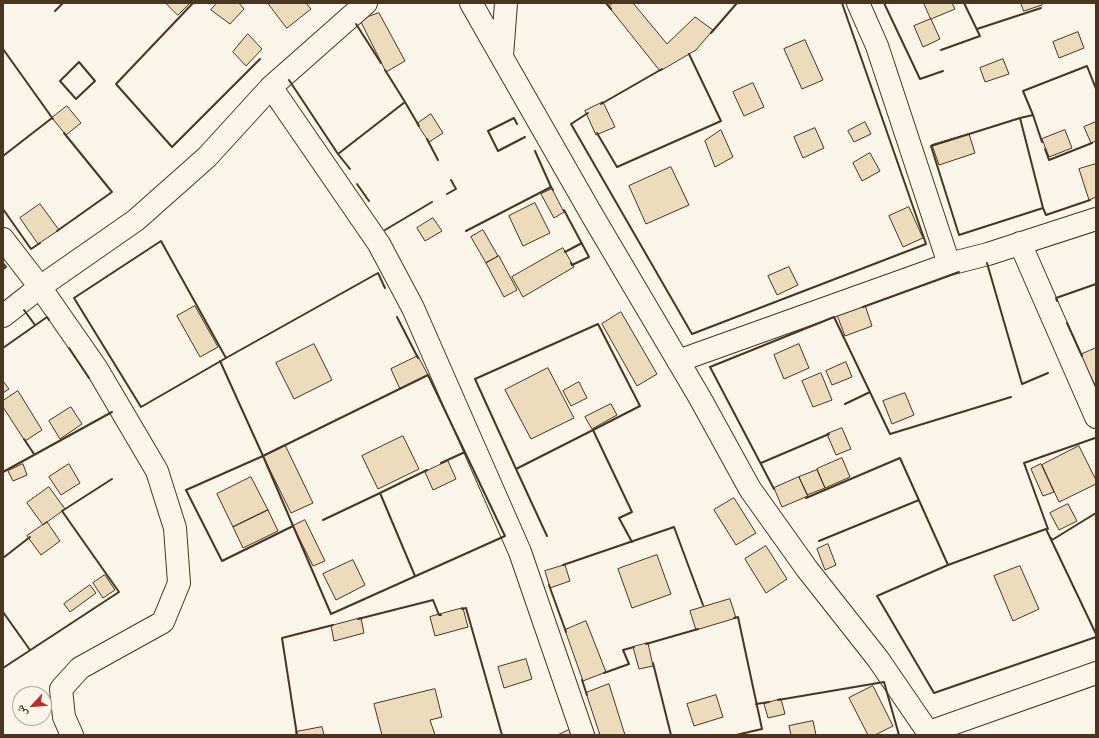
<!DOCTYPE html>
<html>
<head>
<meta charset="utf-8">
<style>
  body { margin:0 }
  #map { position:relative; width:1099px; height:738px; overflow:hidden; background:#fbf6e9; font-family:"Source Sans 3","Noto Naskh Arabic",sans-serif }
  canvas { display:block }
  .frame { position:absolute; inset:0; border:4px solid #4a3520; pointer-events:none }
  .north { position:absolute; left:12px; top:686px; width:40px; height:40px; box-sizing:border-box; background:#fbf6e9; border:1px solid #b4a999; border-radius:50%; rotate:244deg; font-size:11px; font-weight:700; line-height:16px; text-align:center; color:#4a3520 }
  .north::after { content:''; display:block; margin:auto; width:14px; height:18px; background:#c62828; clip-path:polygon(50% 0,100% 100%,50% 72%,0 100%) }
</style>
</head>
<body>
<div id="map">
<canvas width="1099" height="738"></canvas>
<div class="frame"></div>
<div class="north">ش</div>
</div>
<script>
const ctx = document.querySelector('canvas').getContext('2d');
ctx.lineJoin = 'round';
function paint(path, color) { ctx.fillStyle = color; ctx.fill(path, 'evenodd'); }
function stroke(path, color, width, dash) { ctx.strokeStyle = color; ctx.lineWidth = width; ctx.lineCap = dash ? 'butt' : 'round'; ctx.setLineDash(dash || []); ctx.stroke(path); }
const building = new Path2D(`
  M166,3H190L178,15Z
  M217,3H239L244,9L230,24L211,10Z
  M268,3H306L311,9L287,28Z
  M613,3H633L667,44L695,17L713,30L696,50L660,71L609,7Z
  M924,3H952L955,9L931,19Z
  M1021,3H1042V5L1024,11Z
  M379,13L405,61L386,72L360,20Z
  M931,19L940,39L923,47L914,26Z
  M1078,32L1084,48L1059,58L1053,42Z
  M248,34L262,49L246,66L233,52Z
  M805,40L823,80L802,89L784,49Z
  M1003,59L1009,74L985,82L980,68Z
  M753,83L764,107L744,116L733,92Z
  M603,102L615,127L596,135L585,111Z
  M67,106L81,123L66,135L52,118Z
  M431,114L443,133L429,142L417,124Z
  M865,122L871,134L854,142L848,131Z
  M1096,122V141L1091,143L1084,127Z
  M815,128L824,148L803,158L794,137Z
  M721,130L733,157L715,167L705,141Z
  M1065,130L1072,148L1049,157L1042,139Z
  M969,134L975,153L939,165L932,145Z
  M870,153L880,171L862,181L853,163Z
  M1096,164V197L1089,200L1079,169Z
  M671,167L689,205L646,224L629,186Z
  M552,189L564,212L554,218L541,194Z
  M535,203L550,233L523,246L509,216Z
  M40,204L59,230L38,244L20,218Z
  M909,207L923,238L903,247L889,216Z
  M433,218L442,231L425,241L417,228Z
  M483,230L498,256L486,263L471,237Z
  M563,248L574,267L523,297L512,277Z
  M499,256L517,290L504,297L486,263Z
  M789,267L798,285L777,295L768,276Z
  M865,305L872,326L845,336L837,315Z
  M195,306L218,347L200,357L177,316Z
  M621,312L657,374L637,386L602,324Z
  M314,344L332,380L294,399L276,363Z
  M799,344L809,368L784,379L774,355Z
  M1096,348V387L1080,355Z
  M418,356L428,375L400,389L391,369Z
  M846,362L852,377L832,385L826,371Z
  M548,368L574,418L531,439L505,390Z
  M821,373L832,400L813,407L802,381Z
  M3,381L9,389L3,393Z
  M579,382L587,398L571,406L563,391Z
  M18,391L42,430L25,441L3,407V401Z
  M905,393L914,415L892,424L883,401Z
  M611,404L617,415L592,429L585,417Z
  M71,407L82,424L60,439L49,421Z
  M842,428L851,449L836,455L827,434Z
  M403,436L419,469L378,489L362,456Z
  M285,445L313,503L291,513L263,456Z
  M1079,446L1096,480V484L1059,502L1042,465Z
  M842,458L850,477L825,488L817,469Z
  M448,461L456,479L433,490L425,472Z
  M23,464L27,475L13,481L8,471Z
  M69,464L80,483L61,495L49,477Z
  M1041,464L1054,492L1043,496L1031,469Z
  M817,470L825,488L807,495L799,477Z
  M251,477L268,510L233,527L217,494Z
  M799,477L808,496L782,507L774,488Z
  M49,487L65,509L43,525L27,503Z
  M734,498L756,533L736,545L714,510Z
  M1068,504L1077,521L1059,530L1050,513Z
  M268,510L278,531L243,548L233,527Z
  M305,520L325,561L313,566L293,526Z
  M47,522L60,541L41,555L27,536Z
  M828,544L836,565L825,570L817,549Z
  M766,546L787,579L766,593L745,559Z
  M657,555L671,594L632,608L618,569Z
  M353,560L365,585L336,600L323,574Z
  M565,565L570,581L550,588L545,571Z
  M1020,566L1039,609L1013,621L994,576Z
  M105,575L115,590L103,598L93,583Z
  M90,585L96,593L70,612L64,604Z
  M730,599L736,618L696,630L690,611Z
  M463,608L468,627L435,636L430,617Z
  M361,618L364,633L334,641L331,626Z
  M586,621L606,672L583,681L565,630Z
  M648,643L653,666L639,669L633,647Z
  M526,659L532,679L504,688L498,667Z
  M609,684L625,735H600L586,693Z
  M873,686L893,726L875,735H868L849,698Z
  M435,689L442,717L430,720L435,735H382L374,704Z
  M716,695L723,717L694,726L687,704Z
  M781,699L785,714L768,718L764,704Z
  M813,721L816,735H791L789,726Z
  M322,727L324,735H296V732Z
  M569,730L571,735H558Z`);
const minor = new Path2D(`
  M471,3L592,215L700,398L750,489L807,569L878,659L930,735
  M858,3L877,46L949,264
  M502,56L506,3
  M271,87L379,244L413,308L520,552L583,735
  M3,239L40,287L97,369L157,471L175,528L179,583L163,622L80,668L61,689L64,717L72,735
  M1020,243L1096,417
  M3,316L40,287L136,220L207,157L271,87L366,3
  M678,361L949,264L988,254L1096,219
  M929,732L1096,673`);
const wall = new Path2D(`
  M193,3L116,84L172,147L260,59
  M606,3L611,9
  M884,3L920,79L943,71
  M55,11L63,3
  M356,24L381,63
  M977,29L1041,8
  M711,33L737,3
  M3,49L53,119
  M941,50L980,36L964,3
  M79,62L95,81L76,99L60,81Z
  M385,70L405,102
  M289,80L338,154
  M601,104L662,69
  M588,113L571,124L692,334L926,244L842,3
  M1033,115L1042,142
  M1020,118L1043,208L959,235L931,146Z
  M1020,118L1033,115L1023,91L1087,66L1096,89
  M517,124L514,118L488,131L498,151L525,137
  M597,133L617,167L721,121L689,54
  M427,139L438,160
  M1045,149L1049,160L1092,143
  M535,151L551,187
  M3,156L52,118
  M350,169L338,154L405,102L419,126
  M357,184L369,201
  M447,194L456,189L451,180
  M1043,208L1046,215L1090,200
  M3,209L31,249L40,243
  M564,210L589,257L572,265L571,263
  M385,230L432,202
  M57,231L112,192L64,133
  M466,231L551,187L553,190
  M161,241L226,358L141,407L74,298Z
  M565,252L582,243
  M3,263L6,267L3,269
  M987,263L1022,384L1048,373
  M1057,301L1056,298L1096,284
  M863,307L959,272
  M24,310L35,325
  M397,317L418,358
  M1067,323L1082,356
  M3,348L47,317L49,320
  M69,348L89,378
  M226,358L378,273L385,288
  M220,361L263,456L186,490L222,561L293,526
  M428,375L505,536L331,614L263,456Z
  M845,404L870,392
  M24,439L34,454
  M441,463L465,452
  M761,463L829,434
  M516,469L475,379L598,324L640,406L593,430
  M3,472L112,412
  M774,489L710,367L834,317L890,434L1011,397
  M380,493L427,470
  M806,498L900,458L948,565
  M323,520L380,493L415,576
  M1048,529L1024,463L1095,438L1096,439
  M547,536L516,469L593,430L632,512L619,518L632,542
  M1051,538L1052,540L1096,513
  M819,541L919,500
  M3,558L30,537
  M563,565L674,527L703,605
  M549,585L566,632
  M462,609L466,608L502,735
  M3,612L30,650
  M734,618L738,617L762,729L736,735
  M358,619L433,600L439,615H441
  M1096,634L1046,529L948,565L877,596L934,693L1096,637
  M646,644L698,629
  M653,663L671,735
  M3,668L119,592L62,511L112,479
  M604,673L629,664L623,650L634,647
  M582,680L587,695
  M778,700L884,682L899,735
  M756,704L769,702
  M297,735L282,638L333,625`);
paint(building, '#ecdcbc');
stroke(building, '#4a3520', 1);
stroke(minor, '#4a3520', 24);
stroke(minor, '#fbf6e9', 22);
stroke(wall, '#4a3520', 2);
</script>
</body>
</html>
